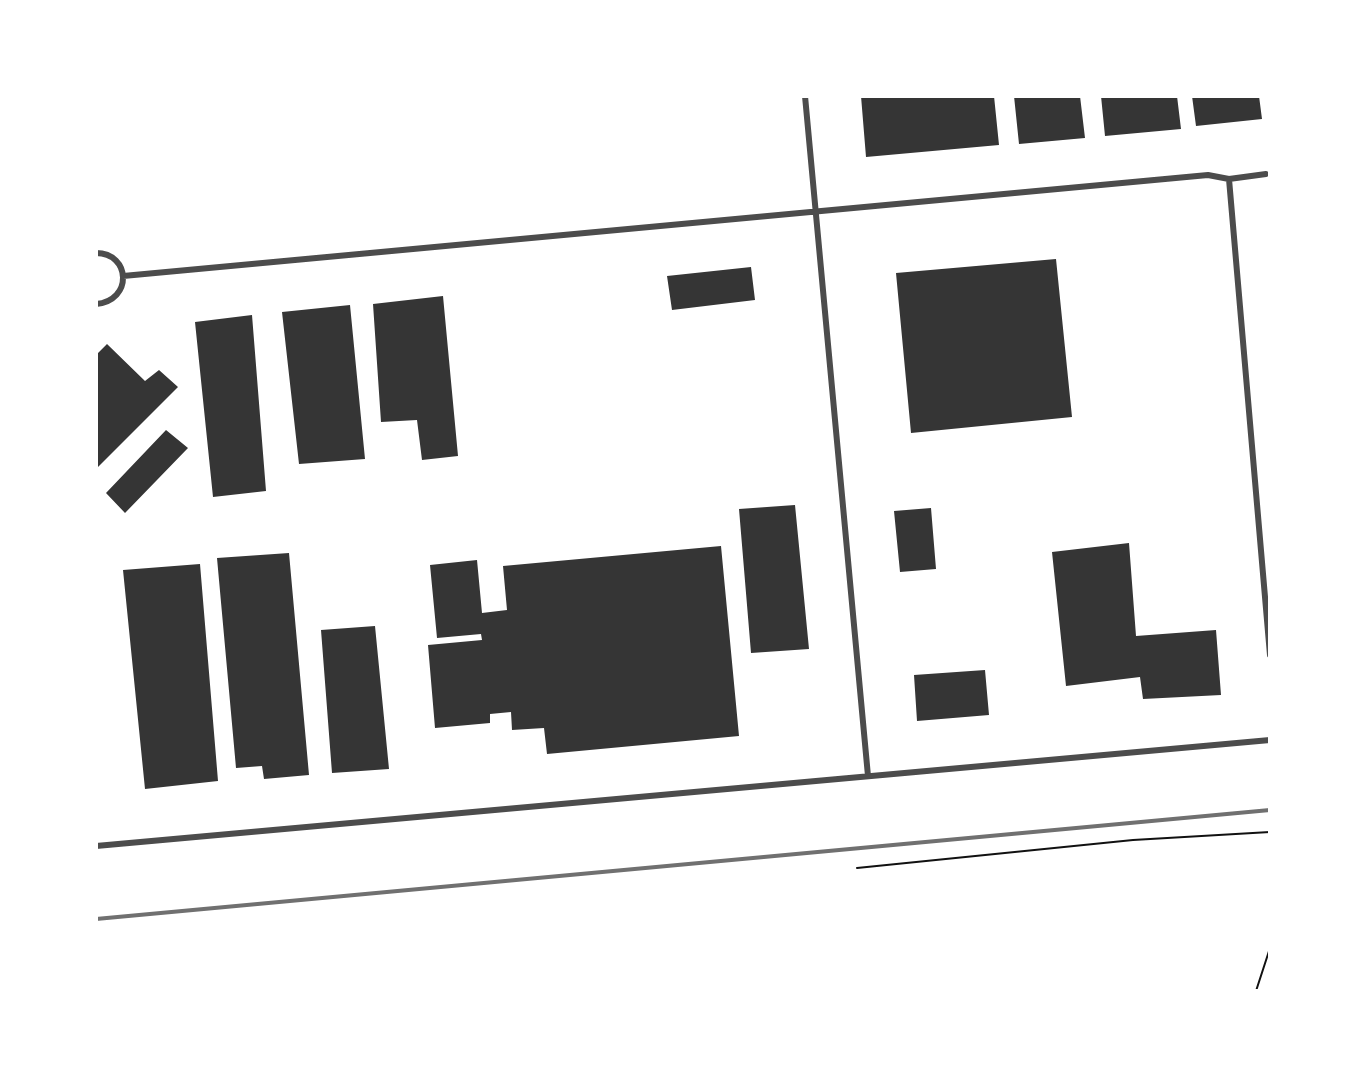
<!DOCTYPE html>
<html>
<head>
<meta charset="utf-8">
<style>
  body { margin:0 }
  #map { position:relative; width:1366px; height:1087px; overflow:hidden; background:#fff; font-family:Raleway,sans-serif }
  canvas { display:block }
  .frame { position:absolute; inset:0; border:98px solid #fff; pointer-events:none }
</style>
</head>
<body>
<div id="map">
<canvas width="1366" height="1087"></canvas>
<div class="frame"></div>
</div>
<script>
const ctx = document.querySelector('canvas').getContext('2d');
ctx.lineJoin = 'round';
function paint(path, color) { ctx.fillStyle = color; ctx.fill(path, 'evenodd'); }
function stroke(path, color, width, dash) { ctx.strokeStyle = color; ctx.lineWidth = width; ctx.lineCap = dash ? 'butt' : 'round'; ctx.setLineDash(dash || []); ctx.stroke(path); }
const building = new Path2D(`
  M861,96H994L999,145L866,157Z
  M1014,96H1080L1085,138L1019,144Z
  M1101,96H1177L1181,129L1105,136Z
  M1192,96H1259L1262,119L1196,126Z
  M1056,259L1072,417L911,433L896,273Z
  M751,267L755,300L672,310L667,276Z
  M443,296L458,456L422,460L417,420L381,422L373,304Z
  M350,305L365,459L299,464L282,312Z
  M252,315L266,491L213,497L195,322Z
  M107,344L145,381L159,370L178,387L96,469V355Z
  M166,430L188,448L125,513L106,493Z
  M795,505L809,649L751,653L739,509Z
  M931,508L936,569L900,572L894,511Z
  M1129,543L1136,636L1216,630L1221,695L1143,699L1140,677L1066,686L1052,552Z
  M721,546L739,736L547,754L544,728L512,730L511,712L490,714V723L435,728L428,645L482,640L481,634L437,638L430,565L477,560L482,613L507,610L503,566Z
  M289,553L309,775L264,779L262,766L236,768L217,558Z
  M200,564L218,781L145,789L123,570Z
  M375,626L389,769L332,773L321,630Z
  M985,670L989,715L917,721L914,675Z`);
const path = new Path2D(`
  M857,868L1133,840L1270,832
  M1256,991L1270,948`);
const minor = new Path2D(`
  M805,96L868,776
  M1229,179L1270,655
  M96,253C131,253 133,301 96,304
  M123,276L1208,175L1229,179L1266,174
  M96,846L1270,740`);
const rail = new Path2D(`
  M96,919L1270,810`);
paint(building, '#353535');
stroke(path, '#111', 2);
stroke(minor, '#4c4c4c', 6);
stroke(rail, '#707070', 4);
</script>
</body>
</html>
